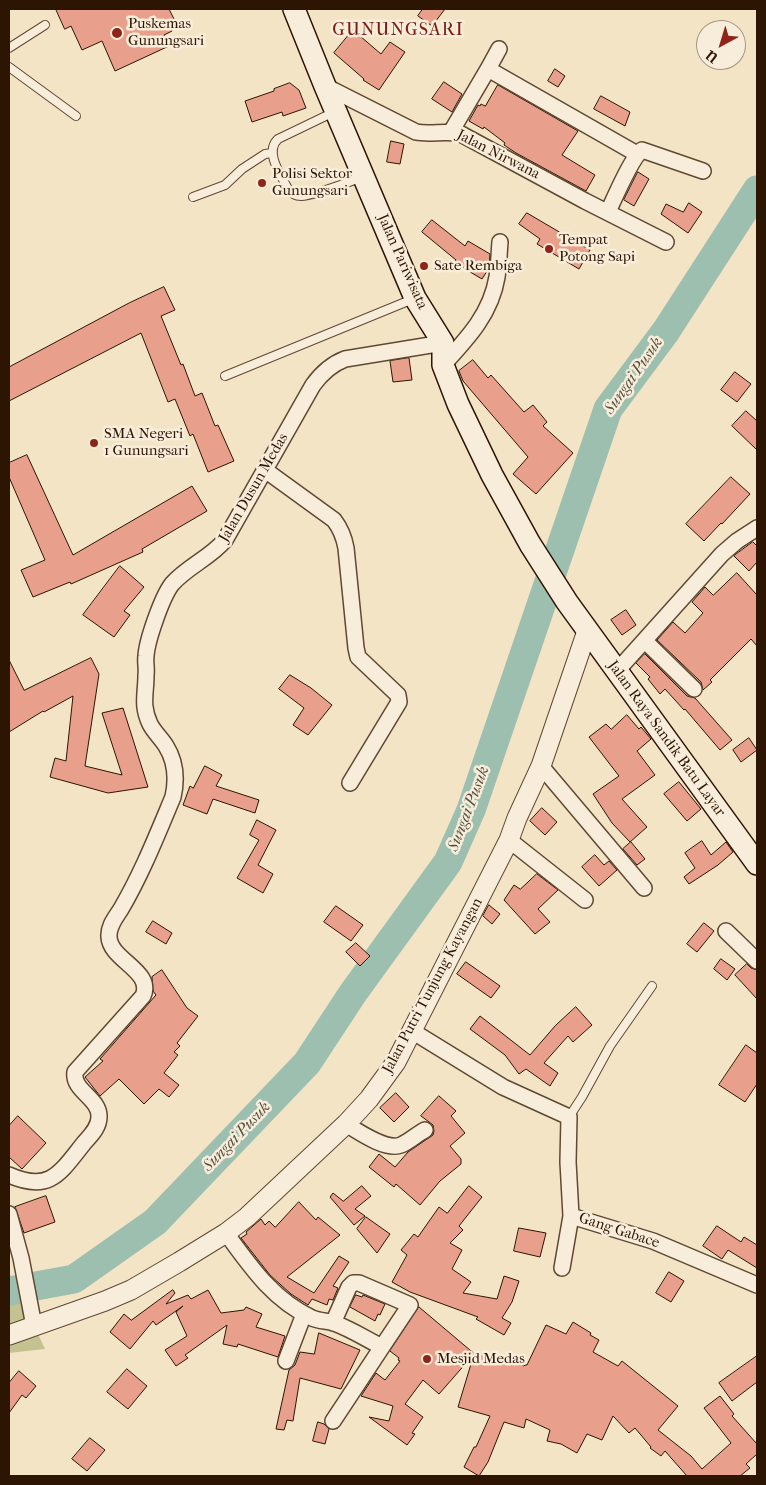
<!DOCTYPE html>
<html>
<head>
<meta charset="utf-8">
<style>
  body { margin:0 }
  #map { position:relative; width:766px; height:1485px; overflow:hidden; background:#f4e4c6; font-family:"IM FELL French Canon",serif }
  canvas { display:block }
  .frame { position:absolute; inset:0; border:10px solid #2c1502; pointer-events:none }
  .north { position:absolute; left:696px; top:20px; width:50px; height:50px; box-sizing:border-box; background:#f8edda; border:1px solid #a69784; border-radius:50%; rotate:219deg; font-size:14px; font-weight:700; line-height:20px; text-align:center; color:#2c1502 }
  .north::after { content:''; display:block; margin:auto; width:18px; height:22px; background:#8f2418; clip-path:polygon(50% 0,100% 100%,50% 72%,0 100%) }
</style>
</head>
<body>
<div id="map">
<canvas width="766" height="1485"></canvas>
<div class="frame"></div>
<div class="north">U</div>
</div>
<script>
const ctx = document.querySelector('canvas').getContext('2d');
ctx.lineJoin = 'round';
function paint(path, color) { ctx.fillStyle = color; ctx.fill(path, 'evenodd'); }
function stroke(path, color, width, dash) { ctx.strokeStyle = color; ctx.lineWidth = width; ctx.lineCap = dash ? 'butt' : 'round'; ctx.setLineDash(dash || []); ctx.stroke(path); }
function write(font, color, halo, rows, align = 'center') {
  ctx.font = font + ' "IM FELL French Canon",serif'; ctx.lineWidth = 5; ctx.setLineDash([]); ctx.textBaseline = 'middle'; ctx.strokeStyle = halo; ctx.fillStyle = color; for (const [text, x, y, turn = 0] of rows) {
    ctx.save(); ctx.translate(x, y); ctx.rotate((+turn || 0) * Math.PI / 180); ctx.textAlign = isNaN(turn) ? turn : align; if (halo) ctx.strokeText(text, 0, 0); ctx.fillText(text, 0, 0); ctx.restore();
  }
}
const green = new Path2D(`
  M9,1272L45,1349L9,1353Z`);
const river = new Path2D(`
  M9,1291L74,1279L155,1222L307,1063L353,993L448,862L471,810L608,409L666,331L757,190`);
const building = new Path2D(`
  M56,9H169L175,21L169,24L172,31L164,35L169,46L115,71L102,41L82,50L71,26L65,29Z
  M423,9H445L432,26L418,16Z
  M353,30L381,54L390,42L405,52L379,90L363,80L364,79L334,53Z
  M555,69L565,76L558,87L548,81Z
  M444,82L462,94L452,112L432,99Z
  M290,83L299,90L306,108L283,116L282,112L252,122L245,101L274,91V89Z
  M498,85L578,131L562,155L595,175L586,191L516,153L504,145L505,143L484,127L483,129L469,121L478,105L480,106L481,104L485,106Z
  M601,96L630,112L625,126L594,109Z
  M391,141L404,144L400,164L387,162Z
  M638,172L649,179L634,206L624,200Z
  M689,203L702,212L688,233L661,214L666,204L683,212Z
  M527,213L590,250L579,269L537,244L540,239L519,224Z
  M432,220L465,246L468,241L490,254L489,268L482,279L455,263L456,260L422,232Z
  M164,287L175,310L161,316L181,365L183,364L195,396L202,393L215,426L218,425L234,461L208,472L193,434L190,436L175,399L168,402L141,333L9,401V367L129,303Z
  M409,358L412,380L393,382L390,361Z
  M473,360L488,378L491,375L524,412L533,405L547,422L543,426L573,453L536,494L513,474L528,457L463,381L459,371Z
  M735,372L751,384L737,402L721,390Z
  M746,411L757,421V450L732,426Z
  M27,455L73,555L192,486L207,511L142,549L143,552L71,584L70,582L33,597L21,570L45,560L9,477V463Z
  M731,477L750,494L722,524L721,523L704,541L686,524Z
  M753,542L757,546V562L749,571L734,556Z
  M120,566L144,587L124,611L130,615L114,637L83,615Z
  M737,573L757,595V646L751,639L710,680L712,682L703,690L701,682L657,640L673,622L685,633L703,613L692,602L705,587L713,595Z
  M626,610L636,625L622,635L611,620Z
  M645,654L687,696L695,698L732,740L720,750L685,709L684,710L665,689L660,694L648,679L650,677L636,663Z
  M91,658L99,674L85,766L122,775L102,713L123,708L148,787L108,793L50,777L55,758L66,761L73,696L44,712L43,711L9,732V660L24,690Z
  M290,675L311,688L332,705L308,735L293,725L304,708L279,689Z
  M627,715L639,729L641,727L651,739L637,751L655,775L622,799L647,827L630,842L612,823L593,794L619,776L589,737L606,724L611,729Z
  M749,738L757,750L741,762L733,750Z
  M205,766L222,775L216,786L259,800L255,813L213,799L207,814L183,805L190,786L193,788Z
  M679,782L701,809L687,821L664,794Z
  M542,808L557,822L545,835L530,821Z
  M257,820L276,830L258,865L273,874L263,893L237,878L259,840L250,835Z
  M702,841L711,855L726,842L733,852L718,865L689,884L684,877L695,868L685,853Z
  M631,842L645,859L637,865L623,849Z
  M595,855L604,865L609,861L617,870L599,886L582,867Z
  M537,874L558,890L538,909L550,922L535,934L504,900L514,885L520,889Z
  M489,905L500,914L492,924L483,916Z
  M336,906L363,925L351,941L324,922Z
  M153,921L172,933L166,944L146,932Z
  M704,923L714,931L697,952L687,944Z
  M356,943L370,956L360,966L346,952Z
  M721,959L735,969L727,980L714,969Z
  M466,962L500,986L491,998L457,974Z
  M747,964L751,968L757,970V999L735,975Z
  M162,970L187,1008L198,1016L177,1043L180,1046L174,1052L178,1055L164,1073L179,1085L169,1097L159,1089L144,1104L119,1079L100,1096L85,1077L103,1061L100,1059L156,995L153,991L152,977Z
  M576,1007L592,1025L573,1042L568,1036L544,1063L558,1073L550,1086L526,1069L519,1074L505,1055L470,1029L480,1016L530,1055L555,1026Z
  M746,1045L757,1053V1084L745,1102L719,1085Z
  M396,1093L409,1107L394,1122L380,1108Z
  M439,1096L456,1111L451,1116L465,1133L450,1146L461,1159V1164L440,1181L420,1205L396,1184L394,1187L369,1167L379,1154L395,1167L408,1152L433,1135L434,1131L433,1125L421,1116Z
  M18,1116L46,1143L22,1169L9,1157V1126Z
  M362,1186L371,1196L355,1209L365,1216L354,1225L330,1197L333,1193L343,1201Z
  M469,1186L482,1197L459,1226L463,1230L450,1243L462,1250L452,1269L471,1282L463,1293L497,1299L504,1276L519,1281L512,1302L502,1318L511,1323L504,1335L476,1319L478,1317L410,1292L392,1282L407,1255L401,1250L414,1234L418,1237L439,1207L447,1213Z
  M46,1196L55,1222L24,1233L15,1207Z
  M299,1202L316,1220L318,1217L340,1235L287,1277L314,1293L339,1256L349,1262L333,1286L338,1288L333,1300L329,1299L327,1305L312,1299L308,1305L291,1294L270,1275L241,1238L247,1234L246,1232L261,1219L265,1225L269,1221L275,1227Z
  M366,1217L390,1234L377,1253L357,1229Z
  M717,1226L741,1242L744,1237L757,1245V1268L728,1250L722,1259L703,1246Z
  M519,1228L546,1233L540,1257L514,1251Z
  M669,1272L684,1281L671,1302L656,1293Z
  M173,1290L175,1293L166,1304L188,1295L191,1299L208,1290L221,1313L244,1310L246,1307L262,1314L256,1327L285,1336L278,1357L238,1344L237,1347L223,1344L227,1325L185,1355L188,1358L176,1366L165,1350L187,1336L176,1312L183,1306L156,1325L153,1321L130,1349L110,1332L124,1314L131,1320Z
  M356,1295L362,1297L363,1295L385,1304L380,1315L378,1314L375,1321L350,1307Z
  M419,1307L477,1356L479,1352L501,1364L504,1356L524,1366L525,1365H527L546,1325L566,1334L573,1322L591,1333L590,1335L599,1340L593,1352L618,1366L622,1361L678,1406L658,1430L691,1456L702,1469L731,1443L704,1408L720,1396L734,1414L732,1416L757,1444V1454L746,1464L750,1468L740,1476H687L665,1451L661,1456L650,1448L651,1447L635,1428L629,1433L613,1416L602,1440L587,1434L577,1453L561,1444L547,1441L550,1430L526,1419L524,1428L504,1422L488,1462L479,1476L464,1467L474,1447H476L490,1416L458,1407L474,1354L439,1394L423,1380L405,1404L423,1417L412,1433L415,1434L407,1445L369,1417L389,1421L393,1406L361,1396L376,1373L385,1380L400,1361L398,1360L399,1358L390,1351Z
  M319,1333L360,1350L341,1389L300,1378L293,1421L287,1420L284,1430L276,1429L289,1370L295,1365L300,1352L314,1354Z
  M757,1356V1382L732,1401L719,1383Z
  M127,1369L147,1386L128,1409L107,1392Z
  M19,1371L36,1386L26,1398L22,1395L9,1413V1383Z
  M318,1422L324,1424L329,1429L325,1444L313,1441Z
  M90,1438L105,1450L87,1471L72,1459Z`);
const service = new Path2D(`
  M9,48L45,25
  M9,67L76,116
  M334,112L278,139C264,152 281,175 288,189C291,193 296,196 301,196C316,195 348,182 363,177
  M193,197L225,185L242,169L265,154L272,153
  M225,376L413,299
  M569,1117L582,1097L610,1046L652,986`);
const minor = new Path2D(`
  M488,69L499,49
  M325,86L416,132C431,135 446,130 461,134L585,201L666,242
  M451,132L488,69L637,154
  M608,212C614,199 632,157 642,150L703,171
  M443,365C467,339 491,314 497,277C499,265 499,253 500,242
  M265,470L334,520C341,529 344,537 346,548L356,648L358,657L398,695L399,702L350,783
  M645,641L694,689
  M616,672L722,554L737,541L757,528
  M541,766L644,888
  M509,840L585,900
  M726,931L757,961
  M412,1031L503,1087L569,1117L568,1162L571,1216L653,1241L757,1285
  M346,1124C359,1132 386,1151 401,1145C409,1142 417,1134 425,1130
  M9,1175C50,1193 60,1173 84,1143C90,1136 99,1128 99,1117C100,1098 72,1091 75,1072L143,996C154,971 110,960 109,937C108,926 116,917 121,909C142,873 157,835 173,797C177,779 176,762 166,746C161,738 154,732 150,724C141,705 146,694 146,675C147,669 145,662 146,656C147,640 162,597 172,584C188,566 210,558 225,540L313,385C321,374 332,364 345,359L443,343
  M9,1214L21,1258L34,1326
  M226,1233C250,1266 273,1300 312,1318C319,1321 327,1321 334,1323C351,1329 366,1339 382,1347L333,1421
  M562,1268L571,1216
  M333,1323L349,1287L353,1283H359L410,1305L382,1347
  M286,1361L304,1314`);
const tertiary = new Path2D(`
  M9,1335L105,1301L131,1290L179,1262L226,1233L247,1217L346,1124L369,1099L396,1062L509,840L517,818L541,766L587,631`);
const secondary = new Path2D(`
  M294,9L325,86L415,298L443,343V365L458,404L492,475L530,544L567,602L757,864`);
const markers = [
  [117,33,6,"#8f2418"],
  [262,183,5,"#8f2418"],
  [549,249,5,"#8f2418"],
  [424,266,5,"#8f2418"],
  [94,443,5,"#8f2418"],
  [427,1359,5,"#8f2418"]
];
const poiNames = [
  ["Puskemas",128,24],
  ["Gunungsari",128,41],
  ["Polisi Sektor",272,174],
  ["Gunungsari",272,191],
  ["Tempat",559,240],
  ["Potong Sapi",559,257],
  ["Sate Rembiga",434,266],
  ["SMA Negeri",104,434],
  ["1 Gunungsari",104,451],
  ["Mesjid Medas",437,1359]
];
const streetNames = [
  ["Jalan Nirwana",498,155,27],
  ["Jalan Pariwisata",402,262,66],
  ["Jalan Dusun Medas",254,488,-60],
  ["Jalan Raya Sandik Batu Layar",666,739,54],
  ["Jalan Putri Tunjung Kayangan",433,986,-62],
  ["Gang Gabace",619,1231,18]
];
const waterNames = [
  ["Sungai Pusuk",634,376,-55],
  ["Sungai Pusuk",469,809,-69],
  ["Sungai Pusuk",237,1137,-46]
];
const quarterNames = [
  ["GUNUNGSARI",398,31]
];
paint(green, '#c3c290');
stroke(river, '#9dbfaf', 29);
paint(building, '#e89f8c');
stroke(building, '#2c1502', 1);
stroke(service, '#5e4933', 10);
stroke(minor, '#5e4933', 18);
stroke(tertiary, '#5e4933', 21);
stroke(secondary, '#2c1502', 24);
stroke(service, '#f8edda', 8);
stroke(minor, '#f8edda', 15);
stroke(tertiary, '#f8edda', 19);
stroke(secondary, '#f8edda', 21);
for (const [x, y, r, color] of markers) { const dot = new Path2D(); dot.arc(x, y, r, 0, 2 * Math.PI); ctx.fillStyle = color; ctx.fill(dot); stroke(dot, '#f8edda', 2); }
write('15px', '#2c1502', '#f8edda', poiNames, 'left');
write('15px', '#2c1502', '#f8edda', streetNames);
write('italic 16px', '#54503f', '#f8edda', waterNames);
ctx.letterSpacing = '1px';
write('18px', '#7a1f14', '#f8edda', quarterNames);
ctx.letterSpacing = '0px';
</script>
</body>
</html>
